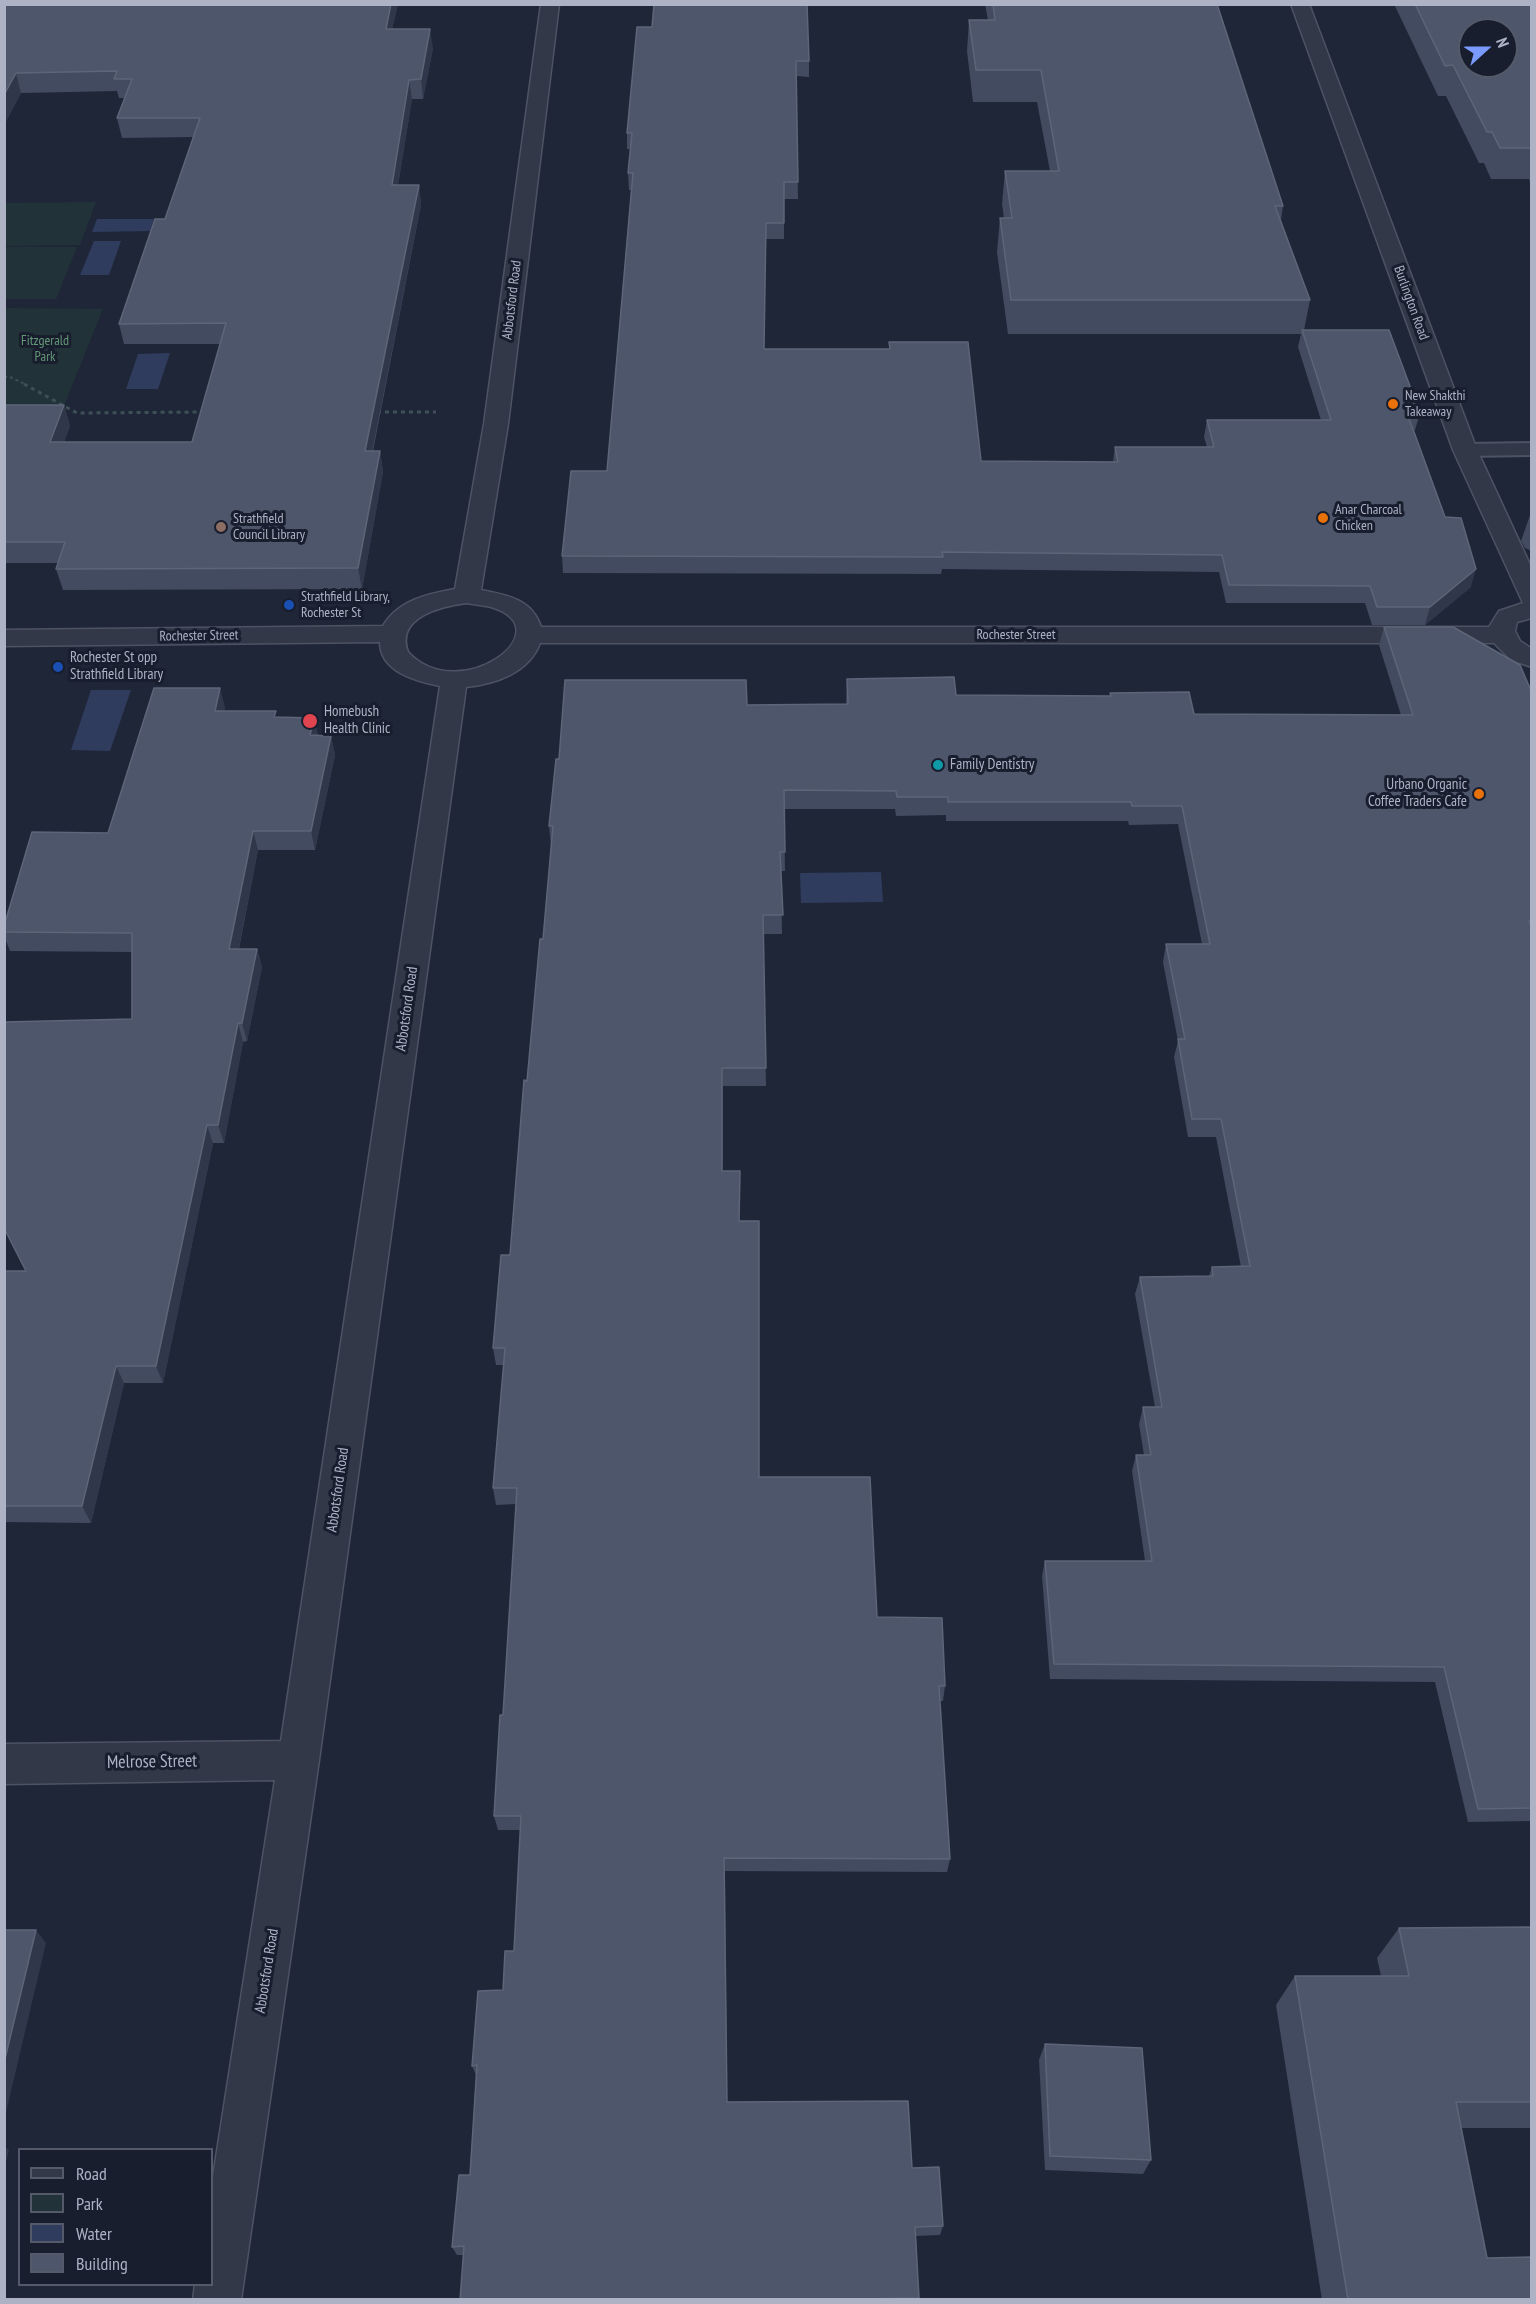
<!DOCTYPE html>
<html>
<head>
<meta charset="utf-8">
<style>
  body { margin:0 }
  #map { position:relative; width:1536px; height:2304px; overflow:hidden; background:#1f2638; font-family:"PT Sans Narrow",sans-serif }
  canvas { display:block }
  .frame { position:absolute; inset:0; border:6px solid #adb3c5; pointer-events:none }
  .legend { position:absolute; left:18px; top:2148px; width:195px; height:138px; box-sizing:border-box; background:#181e2d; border:2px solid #545a6a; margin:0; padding:8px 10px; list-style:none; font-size:18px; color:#adb3c5 }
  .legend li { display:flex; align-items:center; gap:12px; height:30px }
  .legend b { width:30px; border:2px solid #545a6a }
  .north { position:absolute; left:1458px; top:18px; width:60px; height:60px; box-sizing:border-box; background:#181e2d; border:2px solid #545a6a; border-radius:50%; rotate:69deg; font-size:16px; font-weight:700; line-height:24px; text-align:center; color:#adb3c5 }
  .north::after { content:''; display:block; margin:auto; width:21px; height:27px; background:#7a9afd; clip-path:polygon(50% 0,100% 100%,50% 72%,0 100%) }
</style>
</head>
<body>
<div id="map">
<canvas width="1536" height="2304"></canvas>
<div class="frame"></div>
<ul class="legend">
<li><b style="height:8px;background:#323848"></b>Road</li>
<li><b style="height:16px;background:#213339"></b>Park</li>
<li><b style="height:16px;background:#303c5e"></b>Water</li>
<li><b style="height:16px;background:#4e566b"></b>Building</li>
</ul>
<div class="north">N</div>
</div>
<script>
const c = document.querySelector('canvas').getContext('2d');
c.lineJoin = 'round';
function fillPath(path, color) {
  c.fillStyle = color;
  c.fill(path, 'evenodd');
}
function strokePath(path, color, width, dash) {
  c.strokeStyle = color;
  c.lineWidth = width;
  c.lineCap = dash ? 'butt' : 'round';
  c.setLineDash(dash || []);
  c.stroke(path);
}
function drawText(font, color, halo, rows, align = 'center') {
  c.font = font + ' "PT Sans Narrow",sans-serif';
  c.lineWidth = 6;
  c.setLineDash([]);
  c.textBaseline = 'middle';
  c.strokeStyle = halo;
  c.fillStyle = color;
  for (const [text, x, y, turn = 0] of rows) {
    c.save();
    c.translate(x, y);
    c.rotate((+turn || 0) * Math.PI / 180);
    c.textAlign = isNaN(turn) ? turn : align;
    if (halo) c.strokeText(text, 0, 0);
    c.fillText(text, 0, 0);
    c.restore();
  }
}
const green = new Path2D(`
  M96,202L80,245L5,246V203Z
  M5,247H77L56,299H5Z
  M5,308L103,309L63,408H5Z`);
const water = new Path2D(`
  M97,219H154L150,231L92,232Z
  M94,241H121L109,275H80Z
  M170,353L158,389H126L138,354Z
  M91,690H131L110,751L71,750Z
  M881,872L883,902L801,903L800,873Z`);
const pathFar1 = new Path2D(`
  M4,377H10L27,385`);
const path = new Path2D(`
  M24,384L77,413L205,412
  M377,412H436`);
const lane = new Path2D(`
  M1532,443V455L1465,456L1458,454L1455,450L1458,446L1465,444Z`);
const street = new Path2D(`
  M541,4H559L508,424L481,590C507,595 532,599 541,627H1489L1499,611L1523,603L1453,450L1291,4H1309L1477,450L1532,569V618L1517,622L1515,631L1520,641L1532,649V667L1511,660L1494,643H540C529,673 495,684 466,687L319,1760L241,2300H193L195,2284H212V2183L275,1780L4,1784V1744L281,1741L440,686C416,681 380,672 380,642L4,646V630L383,626C398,600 428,594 455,589L484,424ZM467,603C476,605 486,605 494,608C562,631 459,707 408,652C395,617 442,606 467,603Z`);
const wall = new Path2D(`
  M4,4H398L392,29L433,48L423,99H412L398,185H419L421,205L373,451H380L383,472L362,589L63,590L56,569L58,563H4V405H64L70,426L64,442H192L220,344H124L119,324L165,219L193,137L122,138L117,118L125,98H119L117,91L21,93L4,125Z
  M985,4H1217L1283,206L1281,220L1310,300L1304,330L1420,413L1415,430H1414L1471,587L1425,625H1372L1365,603H1226L1219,572L942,569L941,574L563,573L562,556L607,471L631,190H629L628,173L631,149H627V133L637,27L809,61V77L796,76L798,199H784V239H766L764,349H889V342L981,461L1113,462L1115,447H1207L1204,437L1207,420H1321L1298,347L1301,334H1008L997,252L1000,218H1004L1002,204L1005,171H1050L1037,102H973L967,51L969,20H988Z
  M1394,4H1532V182H1530L1529,179H1491L1484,163H1479L1446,96H1438Z
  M1530,515H1532V551L1525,548L1521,541Z
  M1384,627L1532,693V1821L1468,1822L1435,1682L1050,1679L1042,1576L1045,1561H1145L1132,1471L1136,1455H1144L1139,1424L1143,1407H1155L1135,1294L1140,1277L1209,1276L1212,1267H1241L1216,1137H1188L1174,1057L1178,1041L1163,962L1166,944H1202L1178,824L1129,825L1128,821H946V815L896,816L895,809H784L785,871H781L782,934H763L766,1086H723L722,1171L740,1221L759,1477L877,1617L945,1686L943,1701H940L950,1859L947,1872L725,1871L727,2102L912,2168L943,2226L940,2235L916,2236L919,2300H460L463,2255H457L452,2247L470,2175L476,2075L472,2066L503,1990L514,1951L520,1830H498L494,1816L503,1715L516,1504L496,1505L493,1488L504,1365H496L493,1348L510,1255L527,1081L543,939L551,845L549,826L559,759L747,705L846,704L847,679L956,695L1110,696V693L1194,714L1401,715L1379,645Z
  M225,707L224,711L277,717L314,718L318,736H331L335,755L315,850H258L239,949H257L262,967L247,1041L243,1042L224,1143H213L163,1383H124L91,1523L4,1522V1271H25L132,1019V952L10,951L4,936V926L108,833Z
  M1532,1927V2128H1461L1487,2258L1532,2300H1322L1276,2005L1295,1976H1381L1377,1958L1399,1928Z
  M1045,2044L1151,2160L1143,2174L1045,2170L1039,2060Z`);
const shadedWall = new Path2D(`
  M391,4H398L388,49L386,29Z
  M430,29L433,48L423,99L421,79Z
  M16,73L21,93L4,125V95Z
  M409,80L412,99L395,205L392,185Z
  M419,185L421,205L368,472L365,451Z
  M64,405L70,426L57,463L50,442Z
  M380,451L383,472L362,589L358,568Z
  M1476,569L1471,587L1425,625L1430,607Z
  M220,688L225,707L220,730L215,711Z
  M314,718L318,737L310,735Z
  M331,736L335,755L315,850L311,831Z
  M253,831L258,850L235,968L229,949Z
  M257,949L262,967L247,1041L242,1023Z
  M238,1023L243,1042L224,1143L218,1125Z
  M722,1068L723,1086L722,1189Z
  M207,1125L213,1143L163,1383L156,1366Z
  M116,1366L124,1383L91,1523L82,1506Z
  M36,1930L46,1943L4,2121V2063Z
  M4,2146L9,2150L4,2171Z`);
const building = new Path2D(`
  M4,4H391L386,29H430L421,79L409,80L392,185H419L365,451H380L358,568L56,569L65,542H4V405H64L50,442H192L226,323L119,324L155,219H165L200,118H117L132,79H114L117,71L16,73L4,95Z
  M654,4H807L809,61H796L798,182H784V223H766L764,349H890L889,342H968L981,461L1118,462L1115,447H1214L1207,420H1331L1302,330H1389L1420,413H1407L1445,517L1461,518L1476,569L1430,607H1377L1370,586L1229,585L1222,555L942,552L943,557L562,556L571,471H607L633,173H628L632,133H627L637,27H652Z
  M993,4H1217L1283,206H1275L1310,300H1011L1000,218H1012L1005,171H1059L1041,70H976L969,20H995Z
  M1415,4H1532V148H1500L1492,132H1487L1453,65L1445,66ZM1470,30H1506V66H1470Z
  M1384,627H1453L1520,665L1532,693V921H1529L1532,927V1808L1478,1809L1444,1667L1054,1664L1045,1561H1152L1136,1455H1151L1143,1407H1162L1140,1277L1213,1276L1212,1267L1250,1266L1221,1119H1192L1178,1039H1185L1166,944H1210L1182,806H1132L1131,802H948V797H897L896,791L784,790L785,852H780L783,915H763L766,1068H722V1171H740L739,1221H759V1477H870L877,1617L942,1618L945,1686H939L950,1859L724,1858L727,2102L908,2101L912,2168L939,2167L943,2226L915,2227L919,2298L810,2300H460L464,2246L452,2247L459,2175H470L477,2065L472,2066L478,1991L503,1990L505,1951H514L521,1816H494L500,1715H503L517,1488H493L505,1348H493L501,1255H510L524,1080L527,1081L540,939H543L553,826H549L556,759H559L565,680H746L747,705L848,704L847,679L954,677L956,695L1111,696L1110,693L1189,692L1194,714L1413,715Z
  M154,688H220L215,711H276L274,717L314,718L310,735L331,736L311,831H253L229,949H257L242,1023H238L218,1125H207L156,1366H116L82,1506H4V1271H26L4,1228V1022L132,1019V933L4,932V926L32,832L108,833Z
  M1532,1927V2102H1456L1487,2258L1532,2257V2300H1348L1295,1976H1409L1399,1928Z
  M4,1930H36L4,2063Z
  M1045,2044L1142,2048L1151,2160L1050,2156Z`);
const markers = [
  [1393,404,6,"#e8710a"],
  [1323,518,6,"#e8710a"],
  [221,527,6,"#8d6e63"],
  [289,605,6,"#1a4fb4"],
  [58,667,6,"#1a4fb4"],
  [310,721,8,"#e0444e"],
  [938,765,6,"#0f9aa8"],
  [1479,794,6,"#e8710a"]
];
const farStreetnames = [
  ["Abbotsford Road",512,300,-83],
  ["Burlington Road",1411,303,70],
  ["Rochester Street",1016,635],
  ["Rochester Street",199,636,-1]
];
const farParknames = [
  ["Fitzgerald",45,341],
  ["Park",45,357]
];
const farPoinames = [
  ["New Shakthi",1405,396],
  ["Takeaway",1405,412],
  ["Anar Charcoal",1335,510],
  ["Chicken",1335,526],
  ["Strathfield",233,519],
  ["Council Library",233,535],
  ["Strathfield Library,",301,597],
  ["Rochester St",301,613]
];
const poiNames = [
  ["Rochester St opp",70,658],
  ["Strathfield Library",70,675],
  ["Homebush",324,712],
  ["Health Clinic",324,729],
  ["Family Dentistry",950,765],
  ["Urbano Organic",1467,785,"right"],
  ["Coffee Traders Cafe",1467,802,"right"]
];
const streetNames = [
  ["Abbotsford Road",407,1009,-82],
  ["Abbotsford Road",338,1490,-82],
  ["Abbotsford Road",267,1971,-81]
];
const nearStreetnames = [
  ["Melrose Street",152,1762,-1]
];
fillPath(green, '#213339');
fillPath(water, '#303c5e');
strokePath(lane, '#4d5363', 4);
strokePath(street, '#4d5363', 3);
strokePath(pathFar1, '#3e5056', 2, [3, 3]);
strokePath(path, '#3e5056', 3, [4, 4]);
fillPath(lane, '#323848');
fillPath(street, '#323848');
fillPath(wall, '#434b60');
fillPath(shadedWall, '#30374b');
fillPath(building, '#4e566b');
strokePath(building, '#5d6579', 1.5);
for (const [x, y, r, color] of markers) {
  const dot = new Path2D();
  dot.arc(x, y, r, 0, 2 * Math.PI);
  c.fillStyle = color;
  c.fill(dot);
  strokePath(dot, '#181e2d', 2);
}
drawText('14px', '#adb3c5', '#181e2d', farStreetnames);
drawText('14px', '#639776', '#181e2d', farParknames);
drawText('14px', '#adb3c5', '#181e2d', farPoinames, 'left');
drawText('15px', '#adb3c5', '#181e2d', poiNames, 'left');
drawText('15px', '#adb3c5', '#181e2d', streetNames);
drawText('18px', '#adb3c5', '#181e2d', nearStreetnames);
</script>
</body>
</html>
